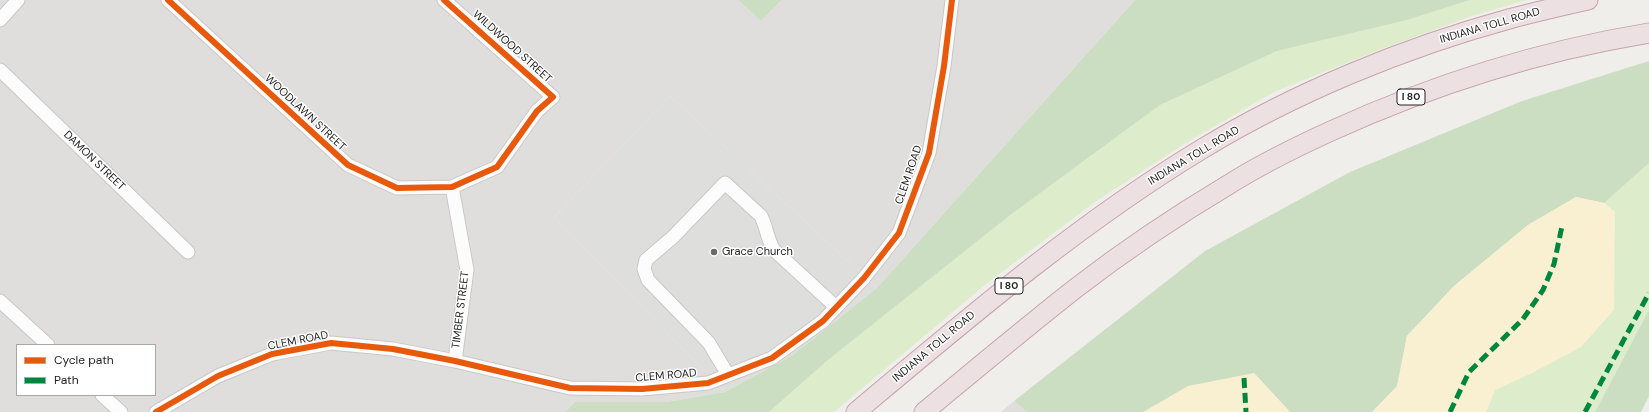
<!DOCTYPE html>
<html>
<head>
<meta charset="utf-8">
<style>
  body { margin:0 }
  #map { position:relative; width:1649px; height:412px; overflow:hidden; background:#f0eeeb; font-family:"DM Sans",sans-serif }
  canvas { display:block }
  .legend { position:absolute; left:16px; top:344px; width:140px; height:52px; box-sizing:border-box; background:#fff; border:1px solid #a7a7a7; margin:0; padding:5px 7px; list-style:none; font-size:12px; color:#222 }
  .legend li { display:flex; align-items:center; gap:8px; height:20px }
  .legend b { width:20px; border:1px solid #a7a7a7 }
</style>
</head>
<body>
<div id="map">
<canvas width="1649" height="412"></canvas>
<ul class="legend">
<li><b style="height:5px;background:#e8590c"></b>Cycle path</li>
<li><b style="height:5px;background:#00873e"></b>Path</li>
</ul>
</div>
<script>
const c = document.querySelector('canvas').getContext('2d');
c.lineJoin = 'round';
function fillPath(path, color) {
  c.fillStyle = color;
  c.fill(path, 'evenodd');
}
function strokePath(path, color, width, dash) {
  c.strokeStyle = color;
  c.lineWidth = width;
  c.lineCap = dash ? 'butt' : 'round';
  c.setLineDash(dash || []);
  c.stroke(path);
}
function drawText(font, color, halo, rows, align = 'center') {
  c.font = font + ' "DM Sans",sans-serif';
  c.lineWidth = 3;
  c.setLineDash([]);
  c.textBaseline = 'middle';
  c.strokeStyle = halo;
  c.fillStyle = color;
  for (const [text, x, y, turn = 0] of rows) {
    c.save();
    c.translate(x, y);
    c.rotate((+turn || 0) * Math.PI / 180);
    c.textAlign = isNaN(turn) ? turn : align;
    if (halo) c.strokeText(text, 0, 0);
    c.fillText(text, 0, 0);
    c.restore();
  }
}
const residential = new Path2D(`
  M0,0H738L761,21L782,0H1135L877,288L670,96L554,217L725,392L666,402H575L565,412H0ZM17,345H155V395H17Z
  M1014,401L1027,412H1001Z`);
const religious = new Path2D(`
  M670,96L877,288L793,355L725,392L554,217Z`);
const grass = new Path2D(`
  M1470,0H1527L1472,16L1376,51L1274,92L1184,144L1095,202L986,284L834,412H769L828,360L1009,216L1160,105L1277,51L1407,20Z
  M1649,163V310L1595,412H1486L1495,390L1534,372L1615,212L1604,203Z`);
const forest = new Path2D(`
  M738,0H782L761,21Z
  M1135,0H1470L1407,20L1277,51L1160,105L1009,216L828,360L769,412H565L575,402H666L725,392L793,355L877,288Z
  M1649,61V163L1604,203L1576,197L1528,225L1454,286L1407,336L1397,387L1372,412H1290L1254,373L1143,412H1027L1014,401L1205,251L1350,172L1522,101Z
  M1649,310V396L1641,412H1595Z`);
const sand = new Path2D(`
  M1576,197L1604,203L1615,212L1614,310L1581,347L1534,372L1495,390L1486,412H1372L1397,386L1407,336L1454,286L1528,225Z
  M1254,373L1290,412H1143L1188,386Z`);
const minor = new Path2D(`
  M168,0L348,165L397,188L452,187L497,167L537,111L553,97L444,0
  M0,20L18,0
  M0,70L188,252
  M452,187L467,270L455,361
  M0,301L48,345
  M728,375L709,343L648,280L644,269L646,260L673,237L725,183L761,216C767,228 767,239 774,250L836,307
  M102,395L121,412
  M156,412L218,376L272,354L331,343L393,349L455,361L570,388L642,389L708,383L772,358L823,321L864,278L899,233L929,153L944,66L952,0`);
const highway = new Path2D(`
  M856,412C967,319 1078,224 1202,149C1294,93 1406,47 1509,19C1535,12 1561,6 1588,0
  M924,412C975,370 1025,328 1076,288C1124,251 1176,216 1228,185C1261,164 1296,147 1331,131C1432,85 1539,51 1649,33`);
const quiet = new Path2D(`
  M1244,378L1246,412
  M1450,412L1469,372L1523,319L1543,290L1554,264L1562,226
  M1585,412L1649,293`);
const cycleway = new Path2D(`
  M168,0L348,165L397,188L452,187L497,167L537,111L553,97L444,0
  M156,412L218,376L272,354L331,343L393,349L455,361L570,388L642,389L708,383L772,358L823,321L864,278L899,233L929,153L944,66L952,0`);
const markers = [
  [714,252,4,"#6a6968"]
];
const shields = [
  [1411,97,28],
  [1009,286,28]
];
const shieldNames = [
  ["I 80",1411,97],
  ["I 80",1009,286]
];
const streetNames = [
  ["INDIANA TOLL ROAD",1490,26,-16],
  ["WILDWOOD STREET",512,47,42],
  ["WOODLAWN STREET",305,113,43],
  ["INDIANA TOLL ROAD",1194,156,-31],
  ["DAMON STREET",94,161,44],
  ["CLEM ROAD",909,175,-71],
  ["TIMBER STREET",461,310,-83],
  ["CLEM ROAD",298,341,-11],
  ["INDIANA TOLL ROAD",934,347,-40],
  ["CLEM ROAD",666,376,-5]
];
const poiNames = [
  ["Grace Church",722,252]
];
fillPath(residential, '#dfdedc');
fillPath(religious, '#dededc');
fillPath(grass, '#ddeccb');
fillPath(forest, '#cbdec1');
fillPath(sand, '#f8f0d0');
strokePath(minor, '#c9c8c7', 15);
strokePath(highway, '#c5a2ac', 21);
strokePath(minor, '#fdfcfc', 13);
strokePath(highway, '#ece0e2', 19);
strokePath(quiet, '#00873e', 5, [10, 5]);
strokePath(cycleway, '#e8590c', 6);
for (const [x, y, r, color] of markers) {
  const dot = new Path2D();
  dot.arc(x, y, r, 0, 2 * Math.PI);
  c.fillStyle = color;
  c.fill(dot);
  strokePath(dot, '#fff', 1.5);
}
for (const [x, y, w] of shields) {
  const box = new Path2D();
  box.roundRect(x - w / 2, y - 8, w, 16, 3);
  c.fillStyle = '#fff';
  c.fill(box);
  strokePath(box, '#222', 1);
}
drawText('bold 10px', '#222', null, shieldNames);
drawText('11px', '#222', '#fff', streetNames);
drawText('11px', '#222', '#fff', poiNames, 'left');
</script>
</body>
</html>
